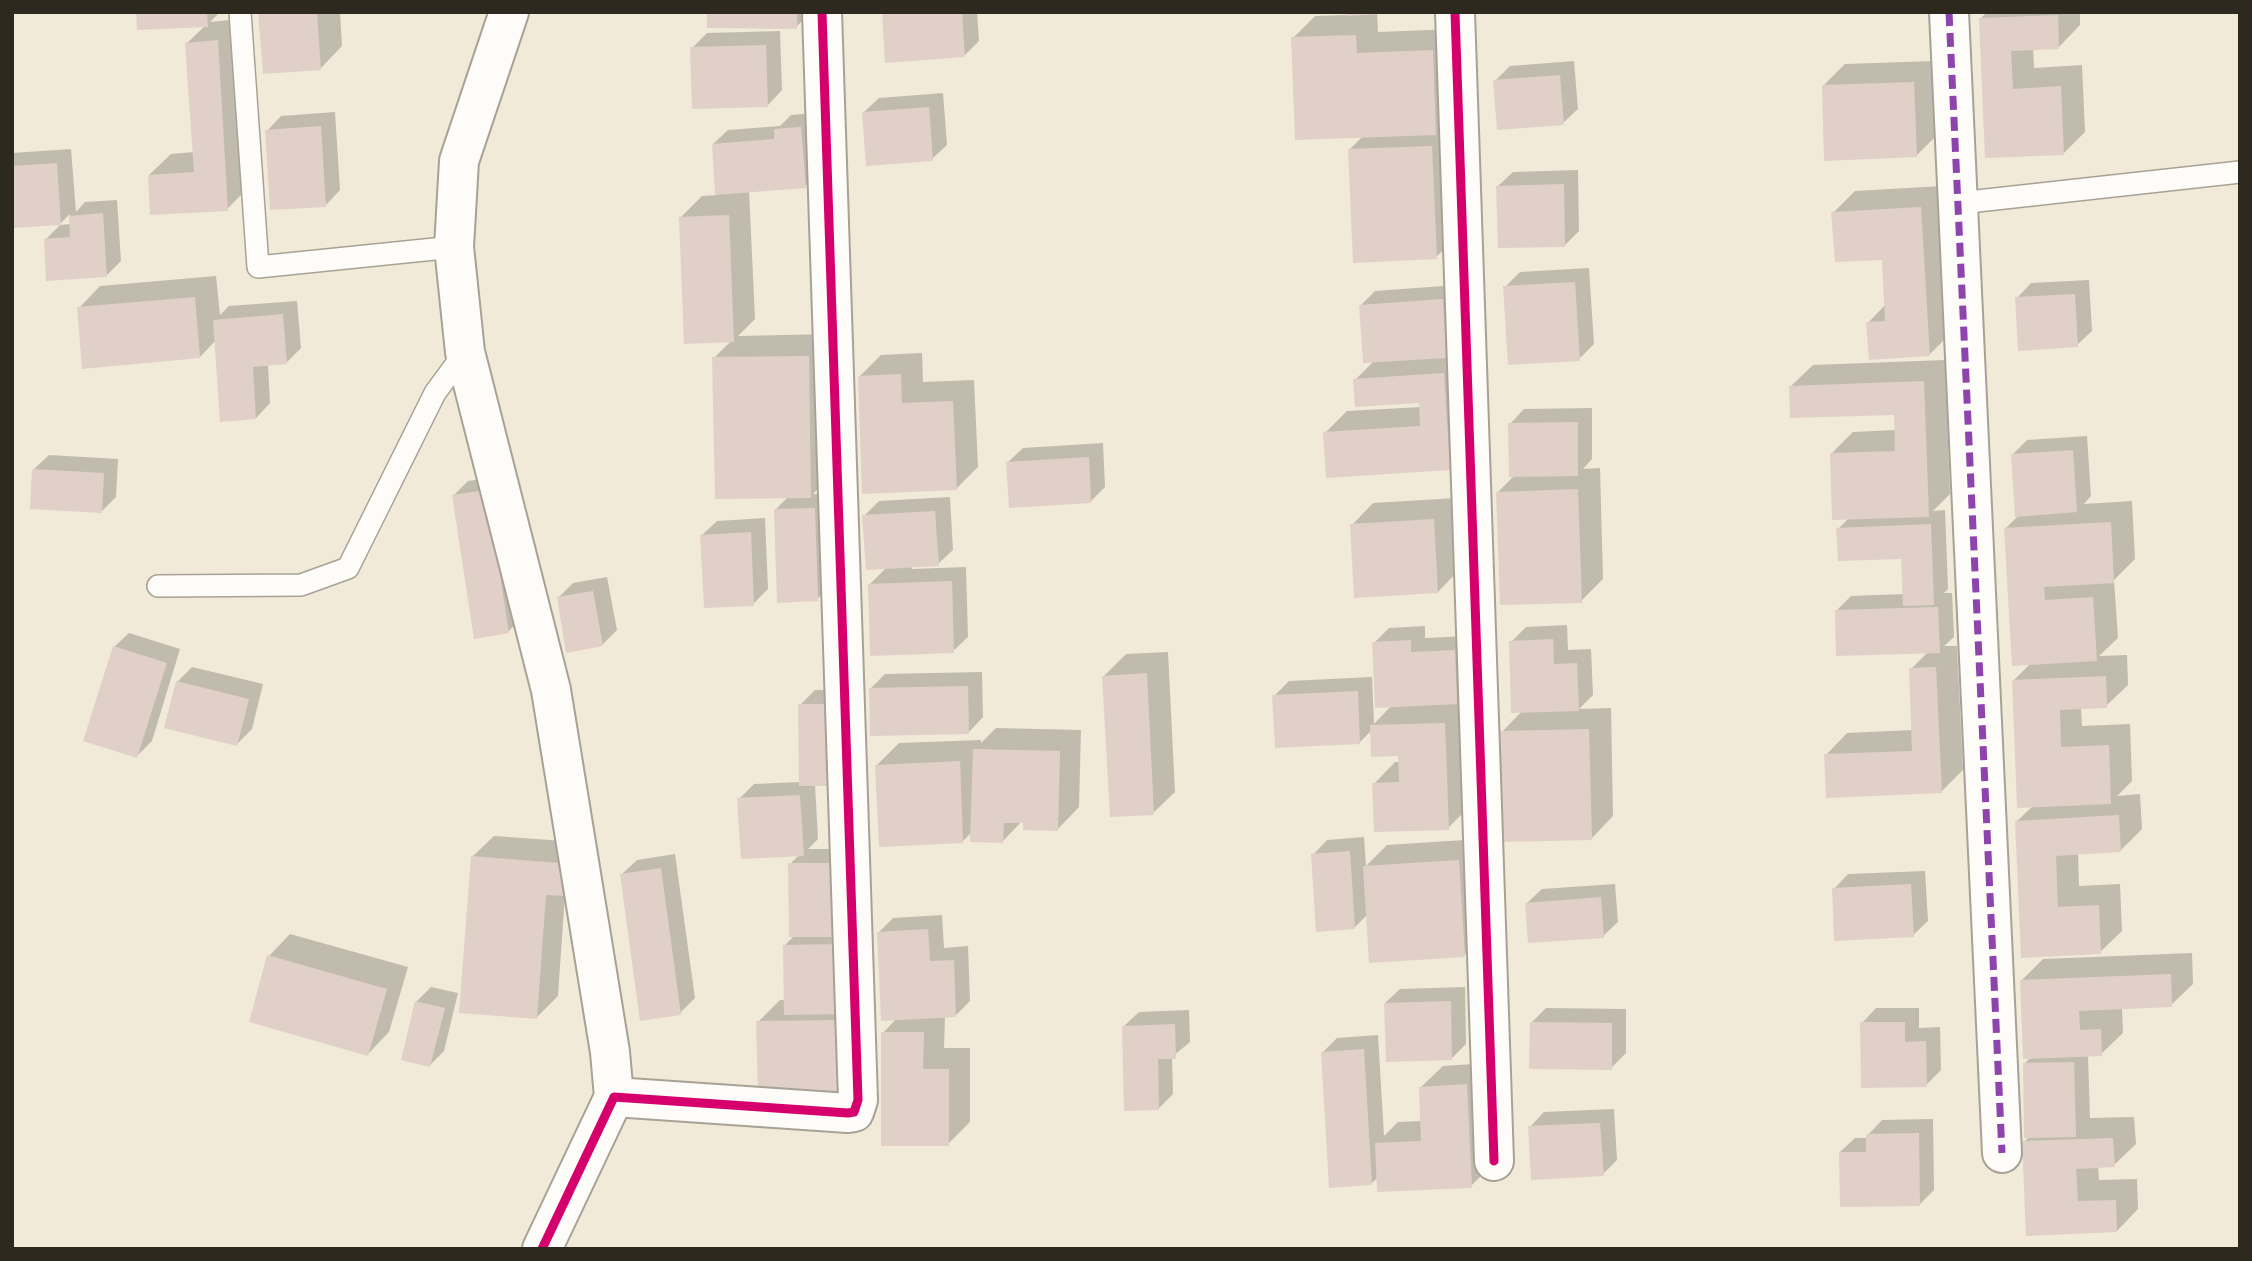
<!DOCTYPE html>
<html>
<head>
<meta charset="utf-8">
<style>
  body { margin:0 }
  #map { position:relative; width:2252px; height:1261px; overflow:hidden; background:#f1ead9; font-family:Figtree,sans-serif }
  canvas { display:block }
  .frame { position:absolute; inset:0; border:14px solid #2e291e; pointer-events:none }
</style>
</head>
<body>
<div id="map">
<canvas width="2252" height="1261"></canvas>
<div class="frame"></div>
</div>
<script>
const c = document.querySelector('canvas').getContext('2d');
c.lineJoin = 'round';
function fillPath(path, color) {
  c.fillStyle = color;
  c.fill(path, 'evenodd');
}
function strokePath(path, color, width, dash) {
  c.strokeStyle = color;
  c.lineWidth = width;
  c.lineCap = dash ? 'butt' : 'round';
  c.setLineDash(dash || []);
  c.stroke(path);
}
const shadow = new Path2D(`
  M138,12H220L210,22L239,19L249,187L227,209L149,175L171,154L194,152L187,43L206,25Z
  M260,12H340L342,46L321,68Z
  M709,12H811L796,27Z
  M883,12H977L979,41L964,56Z
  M1348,12H1393L1377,13L1378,32L1454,29L1458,236L1436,257L1349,150L1363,136L1293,38L1315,16L1348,15Z
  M1987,12H2080V25L2059,47L2033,48L2034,68L2082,65L2085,132L2063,154L1987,157L1981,18Z
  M780,31L782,90L768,105L692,48L707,33Z
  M1574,61L1578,109L1563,123L1495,81L1510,66Z
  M1935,61L1938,134L1916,156L1823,86L1845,64Z
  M943,93L947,145L932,159L864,112L879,98Z
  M335,112L340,190L326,205L267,131L281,116Z
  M815,113L820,172L805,186L749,190L755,319L738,336L830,334L832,474L813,494H829L832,585L817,599L775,510L788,497L714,358L731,341L681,217L702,196L717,195L713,144L728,130L780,126L791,115Z
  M71,149L76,212L85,202L117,200L121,261L106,276L46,239L60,225L71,224L70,214L61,223L12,227V153Z
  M1578,170L1579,231L1565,245L1498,186L1513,172Z
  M1942,186L1951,333L1929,355L1868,323L1886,304L1883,258L1833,213L1855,191Z
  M1589,268L1594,344L1579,359L1505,287L1520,272Z
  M216,276L220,315L229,306L297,301L301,348L286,363L268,364L270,403L256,418L216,340L200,357L79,308L100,286Z
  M2089,280L2092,331L2077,345L2017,298L2031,283Z
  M1457,285L1471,447L1449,469L1325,433L1347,411L1421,407L1420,401L1355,380L1374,361L1361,305L1375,291Z
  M922,353L923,382L974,380L978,467L956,489L859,377L881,355Z
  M1945,360L1950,494L1933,511L1945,510L1948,589L1944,593H1952L1954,637L1944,646H1957L1963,770L1941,792L1826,755L1847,733L1913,730L1911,669L1928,652L1837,610L1851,596L1904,594L1903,557L1838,529L1849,518L1832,453L1853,432L1896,430V414L1791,386L1813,365Z
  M1592,408V459L1583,469L1600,468L1603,579L1581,601L1498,492L1515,475L1510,424L1524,409Z
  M2087,436L2091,496L2084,504L2132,501L2135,559L2114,580L2118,638L2099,656L2127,655L2128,685L2106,706L2081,707L2082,726L2130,724L2132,781L2117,796L2140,794L2142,829L2120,851L2078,853L2079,886L2120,884L2122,931L2100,952L2023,956L2017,821L2033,806L2014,680L2031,663L2006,528L2020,514L2012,455L2027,440Z
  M1103,443L1105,487L1091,501L1008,462L1023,448Z
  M49,455L118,459L116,497L101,512L34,469Z
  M501,476L522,617L508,632L453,496L468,481Z
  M950,497L953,550L938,564L912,566V569L966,567L968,637L953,651L869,585L887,567L864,516L879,501Z
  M1456,498L1459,570L1438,592L1352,525L1373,503Z
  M765,518L768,589L753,604L702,535L717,521Z
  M607,577L617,630L602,645L558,598L573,583Z
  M1567,625L1568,650L1591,649L1593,695L1579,709L1611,708L1613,816L1592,838L1502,732L1522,711L1511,642L1526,627Z
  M1425,626V638L1469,636L1471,688L1457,702H1466L1470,806L1448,828L1374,784L1395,762H1400L1399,754L1372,730L1359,743L1274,696L1289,681L1372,677L1374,724L1392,705L1374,643L1389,628Z
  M129,633L180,649L152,741L137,756L114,647Z
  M1168,652L1175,792L1153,813L1104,676L1126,654Z
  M192,667L263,684L252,729L237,744L177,682Z
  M982,672L983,717L969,732L870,689L885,674Z
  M815,690H845L815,784L818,839L808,849H852L864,1073L758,1022L780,1000H786L785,945L795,935L790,864L800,854L739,799L754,784L800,782V705Z
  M996,728L1081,730L1079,807L1058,829L1022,821L1003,841L972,832L963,841L877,765L899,743L981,740V743Z
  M494,836L592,843L565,894L558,996L536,1018L472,857Z
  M1364,837L1366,866L1387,845L1480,839L1486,933L1464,955L1368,914L1355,927L1313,855L1327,840Z
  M675,854L695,998L680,1013L622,874L637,860Z
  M1925,871L1928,921L1913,935L1834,889L1848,874Z
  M1615,884L1618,922L1603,936L1527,903L1542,889Z
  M942,915L944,948L968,946L970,1001L955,1016H945L944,1048H970V1122L948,1144L883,1033L897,1018L879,932L893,918Z
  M290,934L408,967L389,1032L368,1054L269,956Z
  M2192,953L2193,984L2171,1005L2122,1007L2123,1033L2101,1054L2088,1055L2090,1118L2134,1117L2136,1144L2114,1165L2098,1166L2099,1180L2137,1179L2138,1209L2117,1231L2028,1234L2024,1142L2030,1136L2024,1064L2031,1057L2021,981L2043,959Z
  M431,987L458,993L444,1051L430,1065L416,1002Z
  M1465,987L1466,1044L1452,1058L1385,1003L1400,989Z
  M1546,1008L1626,1009V1053L1611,1068L1531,1023Z
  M1876,1008H1919V1028L1940,1027L1941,1070L1926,1085L1862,1023Z
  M1189,1010L1190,1042L1172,1057L1173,1094L1158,1109L1124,1026L1139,1012Z
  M1378,1035L1384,1136L1398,1122L1422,1121L1421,1087L1443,1066L1488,1063L1493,1164L1471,1186L1378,1177L1371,1184L1322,1053L1337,1038Z
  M1614,1109L1617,1160L1603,1174L1530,1127L1544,1112Z
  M1933,1119L1934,1190L1919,1205L1840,1152L1855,1138H1868V1135L1882,1120Z`);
const building = new Path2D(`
  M136,12H207L208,27L137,30Z
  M258,12H317L321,70L263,74Z
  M707,12H797V29L707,28Z
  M882,12H962L965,57L885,63Z
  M1346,12H1383V14L1346,16Z
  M2058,15L2059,49L2011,51L2013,89L2061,86L2064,155L1985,158L1979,18Z
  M1356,35L1357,53L1433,50L1436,135L1295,140L1291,37Z
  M218,40L228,211L150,215L148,175L194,172L185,43Z
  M766,45L768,107L692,109L690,47Z
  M1560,75L1564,125L1497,130L1493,80Z
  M1914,82L1917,157L1824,161L1822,85Z
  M929,107L933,161L866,166L862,112Z
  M321,126L326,207L270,210L265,130Z
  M801,127L806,188L715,195L712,144L774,139V129Z
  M1432,146L1437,259L1353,263L1348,149Z
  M57,163L61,225L12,228V166Z
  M1564,184L1565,247L1498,248L1496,186Z
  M1921,207L1930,356L1869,360L1866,322L1885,321L1882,260L1835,262L1831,212Z
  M103,213L107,277L46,281L44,239L70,237L69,216Z
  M729,215L734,342L684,344L679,217Z
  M1575,282L1580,361L1508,365L1503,286Z
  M2075,294L2078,347L2018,351L2015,297Z
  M195,297L200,358L82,369L77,307Z
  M1443,299L1446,358L1363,363L1359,305Z
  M283,314L287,364L253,367L256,419L220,422L213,320Z
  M809,356L811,498L715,499L712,357Z
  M1444,373L1450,470L1326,478L1323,432L1420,426L1419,403L1355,407L1353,379Z
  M901,374L902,403L953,401L957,490L862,494L858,376Z
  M1924,381L1929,517L1832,520L1830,453L1895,451L1894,415L1790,418L1789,386Z
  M1578,422V476L1509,477L1508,423Z
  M2073,450L2077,512L2015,517L2011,454Z
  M1089,457L1091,503L1009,508L1006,462Z
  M32,469L104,473L102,513L30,509Z
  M1578,489L1582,603L1500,605L1496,492Z
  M487,490L509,633L474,639L452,495Z
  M815,508L818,601L777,603L774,509Z
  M935,511L939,566L866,570L862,515Z
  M1434,519L1438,593L1354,598L1350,524Z
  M2111,522L2114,583L2044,587L2045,600L2093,597L2097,661L2012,666L2004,528Z
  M1931,524L1934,605L1903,606L1901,559L1838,561L1836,528Z
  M751,532L754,606L704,608L700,535Z
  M952,581L954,653L870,656L868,584Z
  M593,591L603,646L566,653L557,597Z
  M1938,607L1940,653L1836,656L1835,610Z
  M1553,639L1554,664L1577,663L1579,711L1511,713L1509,641Z
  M1411,640V652L1455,650L1457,704L1375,708L1372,642Z
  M113,646L167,663L137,758L83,741Z
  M1936,667L1942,793L1826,798L1824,754L1912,751L1909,668Z
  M1147,673L1154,815L1110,817L1102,676Z
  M2106,676L2107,708L2060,710L2061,747L2109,745L2111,804L2017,808L2012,680Z
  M176,681L249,699L237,746L164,728Z
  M968,686L969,734L870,736L869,688Z
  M1358,691L1360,744L1275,748L1272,695Z
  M798,704H831L832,786H799Z
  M1445,723L1449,830L1374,832L1372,783L1399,782L1398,756L1371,757L1370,725Z
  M1589,729L1592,840L1502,842L1500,731Z
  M973,749L1060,751L1058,831L1023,830V823H1004L1003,843L970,842Z
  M960,761L963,843L879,847L875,765Z
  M800,795L804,856L741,859L737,798Z
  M2119,815L2121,852L2056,856L2058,907L2099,905L2101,954L2021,958L2015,821Z
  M1350,851L1355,929L1316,932L1311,854Z
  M471,856L571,864L568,896L546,895L537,1019L459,1013Z
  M1459,860L1465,957L1369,963L1363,866Z
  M788,863H838V937H789Z
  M661,868L681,1015L640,1021L620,874Z
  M1911,884L1914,937L1834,941L1832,888Z
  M1601,897L1604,938L1528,943L1525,903Z
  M928,929L930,961L954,960L956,1017L881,1021L877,932Z
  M839,944L840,1014L784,1015L783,945Z
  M267,955L387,989L368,1056L249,1022Z
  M2171,974L2172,1007L2079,1011L2080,1030L2101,1029L2102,1056L2023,1059L2020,980Z
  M415,1001L445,1008L430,1067L401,1060Z
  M1451,1001L1452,1060L1386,1062L1384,1003Z
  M841,1020L843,1097L758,1098L756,1021Z
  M1530,1022L1612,1023V1070L1529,1069Z
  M1860,1022H1905V1042L1926,1041L1927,1087L1861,1088Z
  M1175,1024L1176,1059H1158L1159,1110L1124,1111L1122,1026Z
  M881,1032H924L923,1069H949V1146H881Z
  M1364,1049L1372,1185L1329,1188L1321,1052Z
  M2074,1062L2076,1137L2024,1138L2023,1063Z
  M1467,1084L1472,1188L1377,1192L1375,1143L1421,1141L1419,1087Z
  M1600,1123L1604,1176L1531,1180L1528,1126Z
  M1919,1133L1920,1206L1840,1207L1839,1152H1866V1134Z
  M2113,1138L2115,1167L2076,1169L2078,1201L2116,1200L2117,1232L2026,1236L2022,1141Z`);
const service = new Path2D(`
  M240,12L258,267L454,247
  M1959,203L2240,172
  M158,586L301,585L348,568L435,393L465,352`);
const minor = new Path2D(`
  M509,12L459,161L454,247L465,352L551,690L610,1052L614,1097
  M1455,12L1494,1161
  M1949,12L2002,1153
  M542,1249L614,1097L848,1113L854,1112L858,1100L822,12`);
const quiet = new Path2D(`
  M1949,12L2002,1153`);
const cycleway = new Path2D(`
  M1455,12L1494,1161
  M542,1249L614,1097L848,1113L854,1112L858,1100L822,12`);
fillPath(shadow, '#0003');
fillPath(building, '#e1d0c7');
strokePath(service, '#a7a295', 24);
strokePath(minor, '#a7a295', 42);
strokePath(service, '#fdfcf9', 21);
strokePath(minor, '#fdfcf9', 38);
strokePath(quiet, '#8e44ad', 7, [14, 7]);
strokePath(cycleway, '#d6006c', 9);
</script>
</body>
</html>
